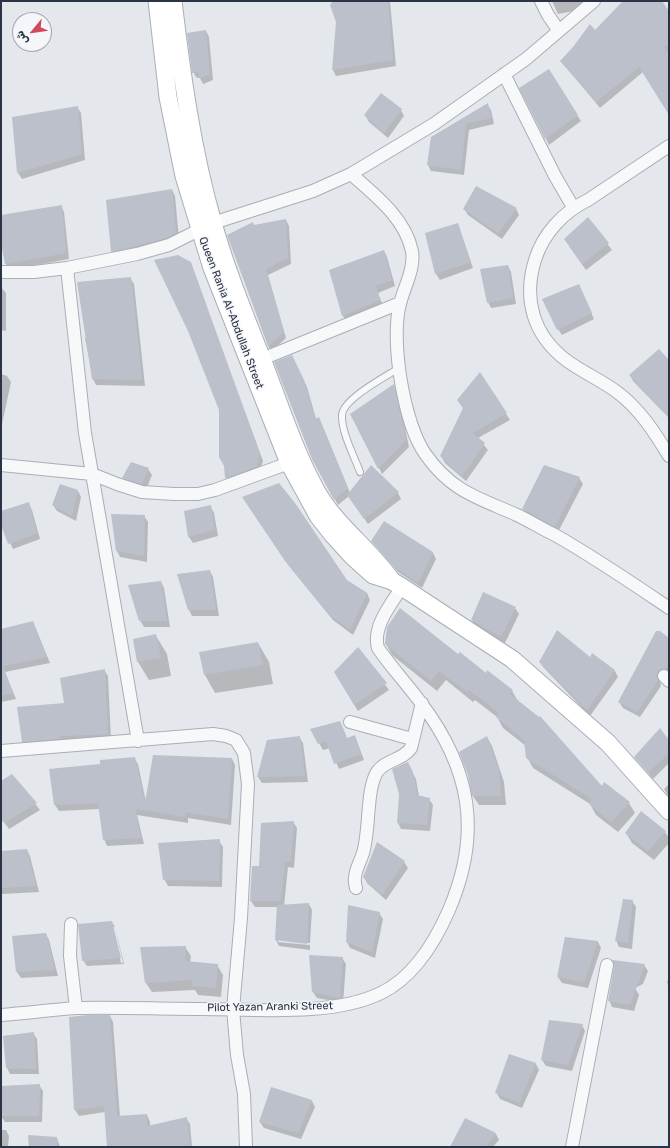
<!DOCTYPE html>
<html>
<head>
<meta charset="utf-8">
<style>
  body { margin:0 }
  #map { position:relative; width:670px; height:1148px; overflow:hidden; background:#e4e7ec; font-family:Rubik,"Noto Naskh Arabic",sans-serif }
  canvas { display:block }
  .frame { position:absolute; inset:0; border:2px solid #2b3445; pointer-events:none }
  .north { position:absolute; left:12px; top:12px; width:40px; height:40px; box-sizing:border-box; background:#f4f6f9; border:1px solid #a4a8b1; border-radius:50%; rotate:241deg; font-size:11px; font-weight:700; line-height:16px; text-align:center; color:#2b3445 }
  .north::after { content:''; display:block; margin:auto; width:14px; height:18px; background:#d1495b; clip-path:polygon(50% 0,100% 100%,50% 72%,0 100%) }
</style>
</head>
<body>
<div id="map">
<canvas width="670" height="1148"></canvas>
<div class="frame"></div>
<div class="north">ش</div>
</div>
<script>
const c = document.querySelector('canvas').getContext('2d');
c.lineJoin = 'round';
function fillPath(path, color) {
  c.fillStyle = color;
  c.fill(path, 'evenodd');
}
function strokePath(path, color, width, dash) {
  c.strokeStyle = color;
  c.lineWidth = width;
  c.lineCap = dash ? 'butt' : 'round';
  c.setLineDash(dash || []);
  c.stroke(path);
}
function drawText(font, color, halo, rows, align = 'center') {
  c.font = font + ' Rubik,sans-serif';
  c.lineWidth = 3;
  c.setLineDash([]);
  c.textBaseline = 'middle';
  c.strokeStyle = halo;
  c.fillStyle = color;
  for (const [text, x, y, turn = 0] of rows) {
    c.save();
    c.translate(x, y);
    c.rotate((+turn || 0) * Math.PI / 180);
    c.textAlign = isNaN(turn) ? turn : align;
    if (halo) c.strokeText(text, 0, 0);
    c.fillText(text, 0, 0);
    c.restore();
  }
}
const shadow = new Path2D(`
  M335,1H390L396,66L336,76L333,70L337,22Z
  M552,1H593L584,9L558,14Z
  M624,1H661L669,12V52L667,53L669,56V114L643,72L600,108L561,61L595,31Z
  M206,31L209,37L213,80L203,84L200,78H197L193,72Z
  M521,88L577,115L581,121L549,145Z
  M487,104L491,110L494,124L469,130L464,175L431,171L428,165L432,138Z
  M77,107L81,113L85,160L22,179L18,173Z
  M401,110L404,116L388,138L369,122L365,115Z
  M172,190L175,196L179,239L115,257L112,251Z
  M61,206L64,212L69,259L10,270L6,264L1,238V216Z
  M464,209H516L519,215L502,239L468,215Z
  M588,219L612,250L586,270L569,246Z
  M286,220L289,226L291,264L268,275L286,338L272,351L268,346L254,226Z
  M457,225L473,268L440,280L436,274L427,234Z
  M384,251L387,257L395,286L378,293L383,306L347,322L343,316L331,271Z
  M190,262L263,461L259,473L230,484L226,478L220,409Z
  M508,266L511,272L516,304L491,308L488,302Z
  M130,278L134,284L145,386L96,385L93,379L85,338L88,337Z
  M1,287L6,293V331L1,330Z
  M582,292L594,319L562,335L558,329Z
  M669,361V418L633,381L630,375Z
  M295,362L307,387L316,419L322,425L350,493H398L401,499L368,524L349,496L338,505L312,458Z
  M1,374L7,376L11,382L1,429Z
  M480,374L510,420L478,438L488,450L466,481L445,463L441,456L464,409L458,401Z
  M393,385L397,391L409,447L382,474L352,414Z
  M148,469L152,475L146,490L127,484L124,478Z
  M579,478L583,484L558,532L527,515L524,509Z
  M78,491L81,497L76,521L57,511L53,505Z
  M247,503L346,580L367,593L370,600L353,635L333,620L290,567Z
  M29,504L32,510L40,539L13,549L1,523V512Z
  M210,506L214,513L218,536L193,543L189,537L185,512Z
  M144,516L148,522L147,562L120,557L117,551Z
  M384,522L433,553L436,559L422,588L398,572L372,541Z
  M210,571L213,577L219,616H192L189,610Z
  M161,582L164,588L170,627H144L140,620Z
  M515,608L519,614L505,643L475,626L472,620Z
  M33,622L50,663L5,672L16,699L1,702V630Z
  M156,636L167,654L171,676L149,680L138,662L134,640Z
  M669,639V673L662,677L660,681L661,686L640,717L623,708L619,702Z
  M258,643L269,662L273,684L215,693L205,675L200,653Z
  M386,644L458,656L512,691L518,701L602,788L629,803L635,813L618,832L596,815L590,804L533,768L527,757L526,746L503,728L497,717L475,700L473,702L446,680L437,691L392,655Z
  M358,649L389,690L358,711L335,672Z
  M590,658L615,671L618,677L590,716L544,668L540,662Z
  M104,670L108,676L111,739L26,748L23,741Z
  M343,728L347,739L355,736L364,760L339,769L330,748L323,750L312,730Z
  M299,737L303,743L308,782L262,783L258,777Z
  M487,737L492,746L504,782L506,805H479L473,796Z
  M669,741V763L653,779L635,757Z
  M134,758L138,764L146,802L232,759L235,765L231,825L188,818V823L137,815L144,844L107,846L104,839L100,809L59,811L55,805L51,770L102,765Z
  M407,764L416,779L419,797L429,799L433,805L430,831L401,829L398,823Z
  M12,775L40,810L9,829L1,818V783Z
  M669,784V797L664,789Z
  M293,822L297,828L294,868L288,867L284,906L309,904L312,910L310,943L278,940V942L310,945V950L279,946L276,940L278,907H255L251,901L259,867Z
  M665,832L669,838V843L654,860L632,843L626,833Z
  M219,841L223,847L222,887L168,886L164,879Z
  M27,850L30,856L39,892L2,894L1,852Z
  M404,862L408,868L386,900L367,883L364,877Z
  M632,901L636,907L632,949L619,947L616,940Z
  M379,913L383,919L375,958L350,948L347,942Z
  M112,922L115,927H113L121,963H123L115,927L124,964L87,966L83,960Z
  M46,934L49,940L58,976L21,978L17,972L13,937Z
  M565,938L598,942L601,948L588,988L562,983L558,977Z
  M185,947L191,956L190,963L217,965L223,975L221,997L198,995L195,990L152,992L146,983Z
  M342,958L346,964L343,1003L317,998L313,992Z
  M644,965L648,971L643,984L635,988L639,995L634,1011L612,1007L609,1000Z
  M667,981H669V991Z
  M110,1016L113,1022L120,1117L147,1115L150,1122V1126L186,1118L190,1124L192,1147H108L105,1112L79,1116L75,1110Z
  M582,1025L585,1031L572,1071L546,1066L542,1060Z
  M33,1033L37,1039L39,1074H10L7,1068L4,1036Z
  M510,1056L536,1064L539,1070L522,1108L500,1099L497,1093Z
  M39,1085L43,1091L42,1122H5L1,1116V1087Z
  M272,1088L312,1101L315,1107L301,1139L264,1128L260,1122Z
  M1,1130H6L9,1136L8,1147H1Z
  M496,1134L499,1140L493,1147H451Z
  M57,1138L60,1147H30Z`);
const building = new Path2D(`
  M333,1H388L393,60L332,70L336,22L330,5Z
  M623,1H662L669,11V44L664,47L669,54V115L639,67L596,102L560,61L573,47L590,24L595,30Z
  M206,30L210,74L199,78L198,72L192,73L187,33Z
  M549,69L578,115L545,139L519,88Z
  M381,93L402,109L384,133L364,115Z
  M488,103L491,118L466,124L461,170L427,165L431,137Z
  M78,106L82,154L17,173L12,117Z
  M476,186L517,208L498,233L463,209Z
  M172,189L176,233L166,238L111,252L106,200Z
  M62,205L66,253L5,264L1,243V215Z
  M588,217L609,243L582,264L564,239Z
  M286,219L288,258L266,269L284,332L268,346L227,235L253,222L254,225Z
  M458,223L471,262L435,274L425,233Z
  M384,250L392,280L376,286L380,300L342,316L329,270Z
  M178,255L191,262L260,454L256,467L225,478L224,466L219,457V410L188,331L154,260Z
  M508,265L513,298L487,303L480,269Z
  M131,277L142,380L92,379L77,282Z
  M579,284L592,313L557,330L542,299Z
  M659,349L669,360V417L629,375Z
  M292,355L304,380L315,419L319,417L348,488L334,500L312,459L274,362Z
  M480,372L507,413L473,433L485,443L462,476L440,456L463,408L457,400Z
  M394,384L406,440L378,469L350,414Z
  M131,462L149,468L142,484L122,478Z
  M371,465L399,492L364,519L347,495Z
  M544,465L580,477L555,527L522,509Z
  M279,483L295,503L347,580L367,593L350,630L328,614L285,561L242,497Z
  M60,484L78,490L72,516L52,505Z
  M29,502L37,533L8,544L1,525V511Z
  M211,505L215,530L188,537L184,511Z
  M111,514L145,515L144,556L116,551Z
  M384,521L433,552L418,583L393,566L371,541Z
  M210,570L216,610H188L177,574Z
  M161,581L167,621H139L128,585Z
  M483,592L516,607L501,637L471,620Z
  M400,608L458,654L460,652L486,673L487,670L513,690L510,694L539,717L540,716L602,786L604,782L630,802L611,822L589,804L592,799L526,758L524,740L496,717L499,713L469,690L467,692L439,671L431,681L385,644L387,627Z
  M33,621L47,657L3,666L13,693L1,696V629Z
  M557,630L590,657L592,653L615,670L587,710L539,662Z
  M656,631H660L669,638V662L665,669L658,671L657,674L658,680L637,712L618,702Z
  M156,634L161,658L137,662L133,639Z
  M258,642L263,665L204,675L199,652Z
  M358,647L387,683L354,705L334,672Z
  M105,669L108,734L60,736V739L22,742L17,707L64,703L60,678Z
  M340,721L347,738L355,735L361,754L334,764L326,741L318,744L310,729Z
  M660,728L669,740V753L648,773L634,757Z
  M300,736L305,776L257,777L267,740Z
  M487,736L499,771L501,796H472L468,775L459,752Z
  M153,755L232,758L228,819L185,812V817L135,809L141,838L103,840L98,803L54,805L49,769L100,764V760L135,757L145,803Z
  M408,762L413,772L417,795L430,798L427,825L397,823L399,794L392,769Z
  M12,774L37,803L4,823L1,819V781Z
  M641,811L666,831L648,851L625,833Z
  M294,821L291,862L285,861L281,901H250L252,866H259L261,823Z
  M220,839L219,881L163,880L158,843Z
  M377,842L405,861L382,895L363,877Z
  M27,849L36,886L1,888V851Z
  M623,899L633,900L628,943L615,941Z
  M309,903L307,944L275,940L277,905Z
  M348,905L380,912L372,952L346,942Z
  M112,921L121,958L82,961L78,924Z
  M46,933L55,970L16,972L12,936Z
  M565,937L598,941L584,982L557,977Z
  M186,946L185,961L218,964L216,988L192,986V980L145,983L140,947Z
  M309,955L343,957L340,998L312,992Z
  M612,960L645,964L630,1005L608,1001L614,966Z
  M88,1015H110L117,1116L147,1114V1126L187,1117L190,1147H107L104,1106L74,1110L69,1017Z
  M549,1020L583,1024L568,1065L541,1060Z
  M34,1032L36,1069L6,1068L3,1036Z
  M509,1054L536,1063L519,1103L495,1093Z
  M40,1084L39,1116H1V1086Z
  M271,1087L312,1100L298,1133L259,1122Z
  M465,1118L496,1133L486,1147H450Z
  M28,1135L57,1137V1147H29Z`);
const service = new Path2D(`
  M360,472C354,456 341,431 342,415C343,399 385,377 399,368`);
const minor = new Path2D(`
  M541,1L548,15L559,31
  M504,74L555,176L573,207
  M669,146L588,200C563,212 543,234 535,260C523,299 533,335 566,360C582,372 601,380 617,392C640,409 655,433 669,456
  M351,174C375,195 405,218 412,251C415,269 404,287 400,304C390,340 404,425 426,455C452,492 479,498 517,515C530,521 542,529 555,535C594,557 632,583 669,608
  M67,268L85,433L138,741
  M1,272H34L67,268L137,254L169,245L213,223L313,191L351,174L434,124L526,59L594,1
  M262,359L400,303
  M1,465L92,474L117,484L142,492L174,494H198L215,490L289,463
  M664,676L669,681
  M350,722L412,739
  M1,751L213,734L226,736L236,740L244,753L248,784L241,918L233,1009L237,1055L244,1094L246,1147
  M356,888C352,875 359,865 363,853C370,831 366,790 377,772C385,760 403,760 411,748L422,703
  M71,924L70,956L76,1008
  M1,1015C26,1013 51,1010 76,1008C117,1007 160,1009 202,1009C255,1009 332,1017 381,993C414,977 435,942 449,910C482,833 471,769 421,703C407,684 391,667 378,648C372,627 391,604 402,587
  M572,1147L607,965`);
const secondary = new Path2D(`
  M157,1L168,97L184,176L212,268L289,463L318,516L332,534L353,557L373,575L392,581L402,587L512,659L608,743L669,811
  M173,1C182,76 192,150 213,223C227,273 248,323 267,372C282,412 296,454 317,492C337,527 370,549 392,581`);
const streetNames = [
  ["Queen Rania Al-Abdullah Street",231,313,69],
  ["Pilot Yazan Aranki Street",270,1007,-1]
];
fillPath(shadow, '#0003');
fillPath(building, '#bbc0ca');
strokePath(service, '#a9aeb7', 8);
strokePath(minor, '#a9aeb7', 14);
strokePath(secondary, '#a9aeb7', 19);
strokePath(service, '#f7f8fa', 6);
strokePath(minor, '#f7f8fa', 12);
strokePath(secondary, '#fff', 17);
drawText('11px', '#2b3445', '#f4f6f9', streetNames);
</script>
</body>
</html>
